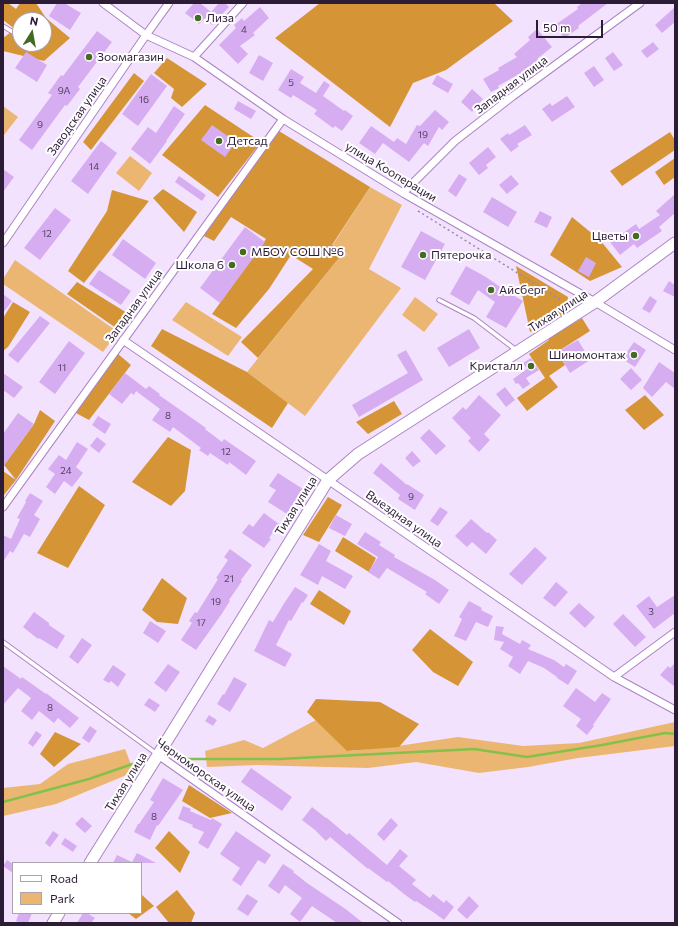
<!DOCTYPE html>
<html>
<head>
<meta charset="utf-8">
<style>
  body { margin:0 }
  #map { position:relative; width:678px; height:926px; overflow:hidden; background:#f3e2fe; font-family:Commissioner,sans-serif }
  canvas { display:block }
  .frame { position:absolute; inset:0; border:4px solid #2d1c36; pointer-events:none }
  .legend { position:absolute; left:12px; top:862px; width:130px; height:52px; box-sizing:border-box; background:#fff; border:1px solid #aba4af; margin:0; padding:5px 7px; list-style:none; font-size:12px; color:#2d1c36 }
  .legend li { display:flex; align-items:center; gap:8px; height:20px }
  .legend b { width:20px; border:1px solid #aba4af }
  .north { position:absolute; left:12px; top:12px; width:40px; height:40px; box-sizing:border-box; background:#fff; border:1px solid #aba4af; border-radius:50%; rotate:11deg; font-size:11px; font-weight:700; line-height:16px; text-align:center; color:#2d1c36 }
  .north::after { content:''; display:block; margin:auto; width:14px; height:18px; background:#456a23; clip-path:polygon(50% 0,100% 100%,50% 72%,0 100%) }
  .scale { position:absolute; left:536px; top:20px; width:67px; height:18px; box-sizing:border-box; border:2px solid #2d1c36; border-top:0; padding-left:5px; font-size:12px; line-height:14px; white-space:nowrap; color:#2d1c36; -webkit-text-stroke:3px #fff; paint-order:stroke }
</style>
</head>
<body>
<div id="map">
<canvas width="678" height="926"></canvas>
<div class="frame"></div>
<ul class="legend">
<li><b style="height:5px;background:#fff"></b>Road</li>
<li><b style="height:11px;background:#ebb671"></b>Park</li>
</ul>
<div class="north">N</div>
<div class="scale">50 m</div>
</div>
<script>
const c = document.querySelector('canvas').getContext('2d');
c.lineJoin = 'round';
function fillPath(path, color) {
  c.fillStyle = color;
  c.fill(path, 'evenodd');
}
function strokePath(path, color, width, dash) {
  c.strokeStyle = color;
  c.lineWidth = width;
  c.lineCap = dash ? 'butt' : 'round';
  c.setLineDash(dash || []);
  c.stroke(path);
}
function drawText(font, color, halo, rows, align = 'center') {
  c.font = font + ' Commissioner,sans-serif';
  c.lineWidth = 4;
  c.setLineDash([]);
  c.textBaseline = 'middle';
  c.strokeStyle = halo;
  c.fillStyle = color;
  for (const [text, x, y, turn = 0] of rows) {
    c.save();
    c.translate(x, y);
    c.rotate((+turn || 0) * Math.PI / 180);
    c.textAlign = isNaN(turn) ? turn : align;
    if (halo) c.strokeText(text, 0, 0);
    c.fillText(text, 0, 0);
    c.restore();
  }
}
const green = new Path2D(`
  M3,106L18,117L4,135L3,134Z
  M130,156L152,173L139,191L116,173Z
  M370,187L402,205L369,269L401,288L305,416L247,372L343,253L352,258L332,246Z
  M15,260L118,332L103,352L3,284V279Z
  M415,297L438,314L424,332L402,315Z
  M186,302L242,337L228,356L172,320Z
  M316,720L350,751L398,746L458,737L523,746L579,743L675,722V746L578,758L528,767L479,773L416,762L368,768L288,766L257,765L207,767L205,751L244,740L263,748Z
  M125,749L134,772L56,804L3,816V788L40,784L68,764Z`);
const forest = new Path2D(`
  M3,3H8L16,9L20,3H36L46,18L70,38L44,61L3,51V38L15,29L3,20ZM20,20H44V44H20Z
  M320,3H494L513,21L446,70L413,83L390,127L275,38Z
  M167,58L207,84L182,107L171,98L174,89L154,73Z
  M134,73L144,81L91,150L83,142Z
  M205,105L261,142L218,197L162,155Z
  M279,131L370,187L332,245L343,253L258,358L241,342L313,269L291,255L269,289L236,328L212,314L266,239L231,217L214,241L202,235Z
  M670,132L675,140V150L622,186L610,171Z
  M675,158V177L664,185L655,172Z
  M163,189L197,212L184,232L153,198Z
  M112,190L149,201L84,283L68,271L107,211Z
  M572,217L600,240L622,267L590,281L550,255Z
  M516,266L568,297L566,313L530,332Z
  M77,282L132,316L119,330L67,294Z
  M13,302L30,312L8,347L3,351V318Z
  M582,318L590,331L557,352L565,365L549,376L558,387L527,411L517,398L545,378L529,354L549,340L548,338Z
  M162,329L247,372L288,403L272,428L151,346Z
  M117,353L131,365L89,420L74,412Z
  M645,395L664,415L644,430L625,410Z
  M394,401L402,414L368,434L356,422Z
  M40,410L55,421L16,480L4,465L34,424Z
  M168,437L191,450L185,491L171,506L132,482Z
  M3,471L16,480L4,495L3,494Z
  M79,486L105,505L68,568L37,553Z
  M328,497L342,505L319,542L303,535Z
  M343,537L376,558L369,572L335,551Z
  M162,578L187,598L178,624L157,622L142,610Z
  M319,590L351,611L344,625L310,604Z
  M430,629L473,662L458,686L433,672L412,650Z
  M316,699L380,702L419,724L399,747L347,751L307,712Z
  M55,732L81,744L54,767L40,754Z
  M189,785L232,813L210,818L182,801Z
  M169,831L190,852L180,873L155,848Z
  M177,890L195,913L191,923H169L156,907Z
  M141,894L154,906L136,919L128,913H141Z`);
const stream = new Path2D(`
  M182,759H279L474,749L527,757L602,745L665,733L675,734
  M3,802L89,779L147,759`);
const building = new Path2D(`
  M57,3H64L81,13L70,30L49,16Z
  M194,3H200L211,12L219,3H225L229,7L212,25L205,18L199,24L185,13Z
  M582,3H608L578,26L579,28L564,38L555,25L578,9L577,7Z
  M260,7L269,18L253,33L255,35L240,46L248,54L238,64L219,45L236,28L234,25L242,18L244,21Z
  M675,7V22L662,33L655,25Z
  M537,29L552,47L537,59L539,60L528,70V69L498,86L499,88L491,92L483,79L499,70L498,68L517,57L514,54L530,40L528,37Z
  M97,31L112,42L78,87L80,89L67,106L65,105L32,150L19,140L52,95L48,93L61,75L63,76Z
  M653,42L659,49L647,58L641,51Z
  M26,52L47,65L37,82L15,68Z
  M613,52L623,65L614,71L605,58Z
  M259,55L273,63L263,81L249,73Z
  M594,66L604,80L594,87L584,73Z
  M291,69L304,77L300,83L316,93L324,81L330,85L323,96L344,111L345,110L353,116L342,131L335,126L333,128L314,114L317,110L293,95L291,98L278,90Z
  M151,74L167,86L138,126L122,114Z
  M437,75L453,84L448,93L432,84Z
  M472,89L483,99L472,112L461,102Z
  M567,96L575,107L552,122L542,109L550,103L552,106Z
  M238,101L256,111L251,119L234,109Z
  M174,106L185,114L166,141H167L150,164L131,149L148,127L156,133Z
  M435,110L449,122L442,130L439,127L428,146L424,143L409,162L383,143L375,154L359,143L371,126L394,142L397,138L406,144L417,125L420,126Z
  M212,125L236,142L225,157L201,140Z
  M525,125L532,135L517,144L519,146L511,152L500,139L508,133L509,135Z
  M101,141L117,153L88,194L71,181Z
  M488,147L496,157L486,165L488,168L479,175L469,163Z
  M3,169L14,177L3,192Z
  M459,174L467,179L456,197L448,191Z
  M511,175L519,184L507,194L499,185Z
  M179,176L206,195L202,201L175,182Z
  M675,194V213L659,227L662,231L637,248L634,244L620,255L610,242L636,224L639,229L660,215L656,211Z
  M492,197L517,212L508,227L483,212Z
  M55,208L71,220L40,260L24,248Z
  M540,211L552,217L547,228L534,222Z
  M245,227L265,242L220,303L200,288Z
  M421,231L445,244L425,280L401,267Z
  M123,239L156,263L145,279L112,255Z
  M586,257L596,263L589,277L578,271Z
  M466,266L486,277L503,289L523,301L506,328L486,317L495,302L478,290L469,305L450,294Z
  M99,270L131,291L121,305L89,284Z
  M669,281L675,285V297L663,291Z
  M3,294L12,301L3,313Z
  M650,296L657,301L650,313L642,309Z
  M40,316L50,323L18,363L8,355Z
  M469,329L480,348L449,367L437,348Z
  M578,340L590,360L570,373L557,352Z
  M69,341L85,353L55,394L39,382Z
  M634,342L646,350L635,367L622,359Z
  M406,350L423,380L359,417L352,405L408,373L397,355Z
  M531,358L539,370L526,378L530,384L523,389L518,383L516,384L513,379L527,369L523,363Z
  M659,362L675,373V389L666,382L652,397L643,388Z
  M631,368L642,380L631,390L620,379Z
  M3,373L23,387L14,398L3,390Z
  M125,373L146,389L149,386L160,394L159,395L206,428L205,429L222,442L224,439L256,461L246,475L229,462L228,465L210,453L208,456L199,450L201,448L173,427L170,432L152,420L160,409L136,391L134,395L131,393L122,404L109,394Z
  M505,387L515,400L506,407L496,394Z
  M479,395L501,415L484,434L490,440L479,452L468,441L471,438L452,418L463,407L466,410Z
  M18,413L34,424L3,467V434Z
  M98,416L111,424L105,434L92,425Z
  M429,429L446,446L436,455L420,438Z
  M97,437L106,444L99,453L90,446Z
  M77,442L88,449L76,467L83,473L72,487L64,481L55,494L46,487L55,474L48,469L59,455L66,460Z
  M412,451L421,461L413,467L405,458Z
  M381,463L407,485V484L424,495L415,510L398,499L400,495L373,473Z
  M278,473L303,489L287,514L268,502L276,490L269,486Z
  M30,493L43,501L34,515L40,519L30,537L24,534L13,553L10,551L3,562V535L11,539L20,519L17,518L26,502L25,501Z
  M440,507L448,512L438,526L430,521Z
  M264,513L279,524L269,538L271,539L264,548L242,533L249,524L253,527Z
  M336,515L352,524L345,536L329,528Z
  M471,519L487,533L488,532L497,540L486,554L472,542L467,547L455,536Z
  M365,532L381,542L379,545L395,555L394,557L435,580L449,590L439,604L425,594L427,592L387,568L379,579L368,572L378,557L357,544Z
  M319,544L331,551L326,561L353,576L345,589L322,576L318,585L300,575Z
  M535,547L547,558L522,585L509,574Z
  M230,549L252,565L241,580L242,581L229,600L230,601L221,615L196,650L181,640L192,623L189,621L195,612L197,613L218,579L216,578L228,560L224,557Z
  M556,582L568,592L555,607L543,598Z
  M295,587L308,595L303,603L302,602L291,621L289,620L276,645L292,654L285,667L254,651L269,620L273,622L283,605Z
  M675,595V613L654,629L636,606L649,596L657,607Z
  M469,601L482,608L481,610L493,616L488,627L476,622L466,641L454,636L462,619L459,617Z
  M579,603L595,617L585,628L569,613Z
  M34,612L49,623V625L65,636L57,649L39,638L38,639L23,627Z
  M623,614L646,637L635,647L613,624Z
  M150,621L166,631L158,643L143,633Z
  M496,626L504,627L502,634L520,644L522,640L531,645L528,649L554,660L564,667L566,664L577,671L568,685L557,678V677L544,668L528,661L520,674L508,666L513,657L500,649L504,642L494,640Z
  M82,638L92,645L78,664L69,657Z
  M675,663V687L660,675L668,666L670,668Z
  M168,664L180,672L166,692L154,683Z
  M113,665L126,674L118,687L111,681L109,683L103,680Z
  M3,666L21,679L22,677L46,694V693L79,718L70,728L58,718L54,723L39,711L32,720L21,711L31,698L18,688L3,705Z
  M234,677L247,684L230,712L217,704L223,694L224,695Z
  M576,688L595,702L602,693L611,699L593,725L594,726L587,735L576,726L581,719L563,706Z
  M149,698L160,705L155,712L144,705Z
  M209,715L217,720L213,726L205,721Z
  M90,726L97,731L89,743L82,738Z
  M36,731L42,735L33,747L28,743Z
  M251,768L292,797L282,811L241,782Z
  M163,778L183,790L158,826L157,825L150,840L134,832L138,824H139L154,802L150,800Z
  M183,806L191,809L190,811L211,820L212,818L222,824L208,849L198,843L204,832L192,827L193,825L178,819Z
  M312,807L326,818H327L347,835L349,833L387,865L400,849L408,856L399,866L416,880L412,884L430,898L433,894L444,903L446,900L454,907L444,920L433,912L416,901L415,902L404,894L388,881L387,882L368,868V869L330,837L326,841L315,830L302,820Z
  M82,817L92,826L85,833L75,824Z
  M391,818L398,825L384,841L377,834Z
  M53,831L59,835L50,847L45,843Z
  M236,831L271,855L265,864L258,860L241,886L232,880L240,868L220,854Z
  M65,838L77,846L73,852L61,844Z
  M137,853L156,863H113L117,855L132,862Z
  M7,860L13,864V873L3,866Z
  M283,864L294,871L293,872L307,883L347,910L363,923H337L312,906L300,922L290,914L302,898L285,885L279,894L268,886Z
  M247,894L258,901L248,916L237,909Z
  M469,896L479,906L467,919L457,910Z
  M19,913H32L28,923H20L16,921Z
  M83,913H87L95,918L91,923H77Z`);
const path = new Path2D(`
  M418,211L561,300`);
const lane = new Path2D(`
  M3,26L16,34
  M439,300L474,318L516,350
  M3,642L157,754`);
const street = new Path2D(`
  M103,3L146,35L194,57L283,119L403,193L595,302L675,350
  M194,57L243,3
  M403,193L455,141L513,96L640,3
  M3,243L146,35L169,3
  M123,340L328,480L614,677L675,710
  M3,507L283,119
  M614,677L675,632
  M158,755L398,923`);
const primary = new Path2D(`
  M90,863L158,755L328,480L358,454L595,302L675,243
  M53,923L59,913`);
const markers = [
  [198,18,4,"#456a23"],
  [89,57,4,"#456a23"],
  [219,141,4,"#456a23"],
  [636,236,4,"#456a23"],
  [243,252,4,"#456a23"],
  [423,255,4,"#456a23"],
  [232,265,4,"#456a23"],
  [491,290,4,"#456a23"],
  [634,355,4,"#456a23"],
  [531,366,4,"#456a23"]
];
const numberNames = [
  ["4",244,30],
  ["5",291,83],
  ["9А",64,91],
  ["16",144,100],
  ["9",40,125],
  ["19",423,135],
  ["14",94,167],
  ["12",47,234],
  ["11",62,368],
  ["8",168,416],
  ["12",226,452],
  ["24",66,471],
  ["9",411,497],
  ["21",229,579],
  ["19",216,602],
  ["3",651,612],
  ["17",201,623],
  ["8",50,708],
  ["8",154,817]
];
const poiNames = [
  ["Лиза",206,18],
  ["Зоомагазин",97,57],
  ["Детсад",227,141],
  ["Цветы",628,236,"right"],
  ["МБОУ СОШ №6",251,252],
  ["Пятерочка",431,255],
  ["Школа 6",224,265,"right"],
  ["Айсберг",499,290],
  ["Шиномонтаж",626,355,"right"],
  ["Кристалл",523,366,"right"]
];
const streetNames = [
  ["Западная улица",511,85,-37],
  ["Заводская улица",77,116,-55],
  ["улица Кооперации",391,172,31],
  ["Западная улица",134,306,-54],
  ["Тихая улица",558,311,-33],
  ["Тихая улица",296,506,-58],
  ["Выездная улица",404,519,35],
  ["Черноморская улица",206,775,35],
  ["Тихая улица",126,782,-58]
];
fillPath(green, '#ebb671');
fillPath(forest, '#d59537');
strokePath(stream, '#83c14b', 2.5);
fillPath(building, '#d7adf1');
strokePath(lane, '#ac83c5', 5.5);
strokePath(street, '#ac83c5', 9);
strokePath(primary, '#ac83c5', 13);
strokePath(path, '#9b8aa5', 1.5, [2, 3]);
strokePath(lane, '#fff', 3.5);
strokePath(street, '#fff', 7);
strokePath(primary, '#fff', 11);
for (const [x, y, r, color] of markers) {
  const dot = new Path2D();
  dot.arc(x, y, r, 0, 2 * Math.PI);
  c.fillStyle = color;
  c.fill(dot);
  strokePath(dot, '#fff', 1.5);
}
drawText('10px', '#584065', null, numberNames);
drawText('12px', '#2d1c36', '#fff', poiNames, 'left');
drawText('12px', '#2d1c36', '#fff', streetNames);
</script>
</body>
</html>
